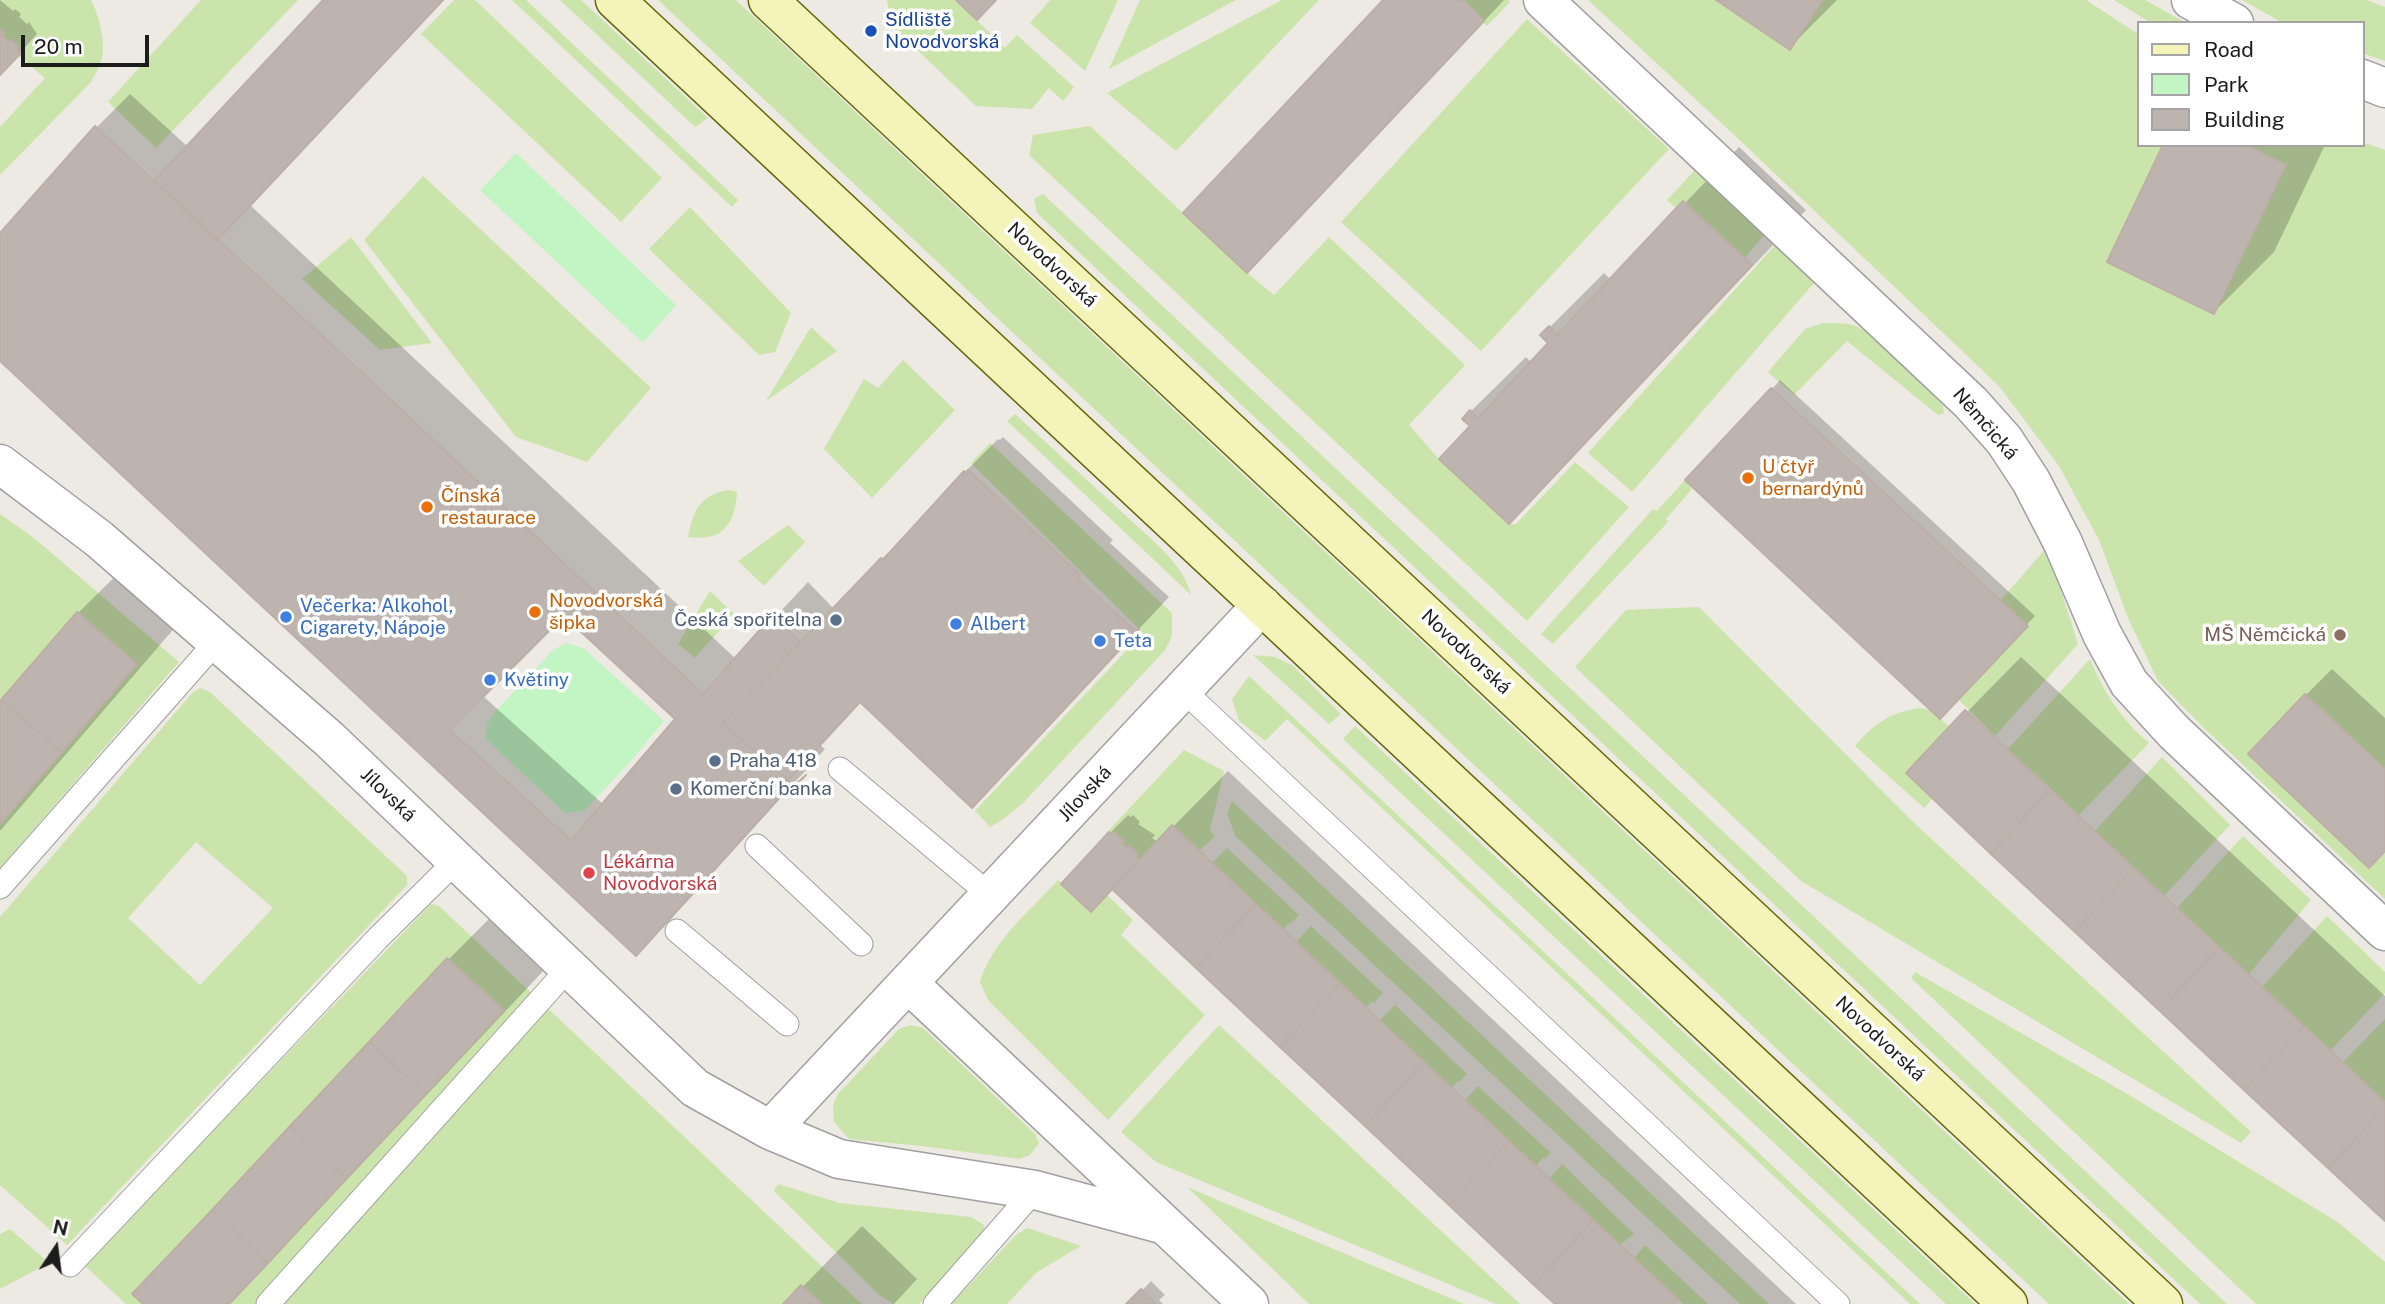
<!DOCTYPE html>
<html>
<head>
<meta charset="utf-8">
<style>
  body { margin:0 }
  #map { position:relative; width:2385px; height:1304px; overflow:hidden; background:#ede9e3; font-family:"Public Sans",sans-serif }
  canvas { display:block }
  .legend { position:absolute; left:2137px; top:21px; width:228px; height:126px; box-sizing:border-box; background:#fff; border:2px solid #a4a4a4; margin:0; padding:9px 12px; list-style:none; font-size:21px; color:#1c1c1c }
  .legend li { display:flex; align-items:center; gap:14px; height:35px }
  .legend b { width:35px; border:2px solid #a4a4a4 }
  .north { position:absolute; left:21px; top:1213px; width:70px; height:70px; -webkit-text-stroke:5px #fff; paint-order:stroke; rotate:13deg; font-size:19px; font-weight:700; line-height:28px; text-align:center; color:#1c1c1c }
  .north::after { content:''; display:block; margin:auto; width:24px; height:32px; background:#1c1c1c; clip-path:polygon(50% 0,100% 100%,50% 72%,0 100%) }
  .scale { position:absolute; left:21px; top:35px; width:128px; height:32px; box-sizing:border-box; border:4px solid #1c1c1c; border-top:0; padding-left:9px; font-size:21px; line-height:24px; white-space:nowrap; color:#1c1c1c; -webkit-text-stroke:5px #fff; paint-order:stroke }
</style>
</head>
<body>
<div id="map">
<canvas width="2385" height="1304"></canvas>
<ul class="legend">
<li><b style="height:9px;background:#f4f3b9"></b>Road</li>
<li><b style="height:19px;background:#c2f5c3"></b>Park</li>
<li><b style="height:19px;background:#bdb4af"></b>Building</li>
</ul>
<div class="north">N</div>
<div class="scale">20 m</div>
</div>
<script>
const c = document.querySelector('canvas').getContext('2d');
c.lineJoin = 'round';
function fillPath(path, color) {
  c.fillStyle = color;
  c.fill(path, 'evenodd');
}
function strokePath(path, color, width, dash) {
  c.strokeStyle = color;
  c.lineWidth = width;
  c.lineCap = dash ? 'butt' : 'round';
  c.setLineDash(dash || []);
  c.stroke(path);
}
function drawText(font, color, halo, rows, align = 'center') {
  c.font = font + ' "Public Sans",sans-serif';
  c.lineWidth = 7;
  c.setLineDash([]);
  c.textBaseline = 'middle';
  c.strokeStyle = halo;
  c.fillStyle = color;
  for (const [text, x, y, turn = 0] of rows) {
    c.save();
    c.translate(x, y);
    c.rotate((+turn || 0) * Math.PI / 180);
    c.textAlign = isNaN(turn) ? turn : align;
    if (halo) c.strokeText(text, 0, 0);
    c.fillText(text, 0, 0);
    c.restore();
  }
}
const grass = new Path2D(`
  M0,0H91C100,18 108,48 99,67C97,72 93,77 91,82L0,175V127L45,78L21,58L17,49L18,47L11,39L9,42L2,36L4,33L0,29Z
  M201,0H298L156,148L108,102Z
  M454,0H475L662,178L621,222L421,34Z
  M512,0H526L738,200L732,207Z
  M560,0H581L708,118L695,127Z
  M658,0H736L2129,1304H2049Z
  M887,0H956L1005,48L1017,35L1074,87L1063,101L1049,88L1032,109L976,106L891,25Z
  M1050,0H1118L1085,71L1030,23Z
  M1140,0H1236L1109,69Z
  M1282,0H1319L1176,151L1107,93Z
  M1459,0H1507L1510,2L1487,26Z
  M1588,0H1716L1790,49L1823,0H2086L2138,34V145H2163L2214,314L2286,165L2245,145H2362V142L2385,150V769L2305,694L2248,754L2369,868L2385,851V899L2204,728L2158,681L2128,618L2099,540L2059,466L1999,386L1730,131Z
  M2114,0H2145L2186,23H2151Z
  M2242,0H2366L2385,7V61L2362,53V23H2283Z
  M1527,19L1669,149L1481,351L1341,222Z
  M1090,126L1247,273L1274,295L1329,237L1465,365L1409,425L1439,459L1508,524H1516L1575,462L1629,507L1527,621L1029,155L1033,135Z
  M1695,170L1764,235L1739,265L1667,200Z
  M423,176L651,388L587,462L516,437L364,240Z
  M1043,194L2227,1304H2200L1037,213L1034,199Z
  M690,207L791,313L775,352L759,355L649,249Z
  M351,237L432,343L380,350L302,279Z
  M1777,243L1814,283L1632,492L1588,453Z
  M1823,323C1835,323 1849,322 1860,328C1893,345 1920,379 1943,406L1944,413L1938,415L1847,341L1794,395L1768,372L1805,329Z
  M811,327L837,351L766,401Z
  M903,360L955,410L872,498L824,449L864,379L878,388Z
  M1015,414L1160,547C1174,562 1186,575 1191,595L1007,421Z
  M990,443L1172,613V636L1165,650L1024,802L1005,818L990,827L975,811L1143,633L971,463Z
  M1685,480L1692,489L1666,519L1668,522L1553,644L1541,634L1653,509L1657,511Z
  M728,490L737,492C735,524 723,542 688,537C694,509 699,496 728,490Z
  M0,514L34,538L179,662L0,868V824L137,664L77,612L0,701Z
  M788,525L805,542L764,586L738,561Z
  M2047,547L2078,644L1995,736L1959,700L2027,626L2000,601Z
  M710,591L734,614L695,658L678,644Z
  M1699,607L1914,823L2251,1132L2241,1143L1801,881L1575,667L1626,610Z
  M1253,655L1275,657L1292,665L1341,714L1329,724Z
  M2090,659C2104,693 2121,719 2149,743L2079,815L2008,749Z
  M1249,676L1920,1304H1910L1287,719L1265,741L1239,721L1232,699Z
  M200,688L210,692L407,876V885L67,1245L0,1185V917L193,692ZM196,842L273,908L200,985L128,918Z
  M1918,708L1930,710L1950,727L1906,773L1932,799L1924,808L1855,746C1875,723 1888,714 1918,708Z
  M1355,726L1975,1304H1946L1343,739Z
  M1184,750L1224,771L1210,830L1215,836L1199,851L1172,825L1139,860L1136,857L1138,854L1129,846L1127,848L1121,843L1123,840L1114,832L1112,834L1108,831Z
  M2162,757L2230,825L2164,896L2095,831Z
  M1232,801L1769,1304H1740L1235,836L1227,813Z
  M2243,836L2311,900L2249,974L2177,908Z
  M1227,848L1299,915L1290,924L1289,923L1283,929L1212,863Z
  M1058,880L1089,910L1104,892L1133,920L1121,935L1205,1015L1108,1120L988,1000L980,982C992,941 1030,911 1058,880Z
  M431,904L439,906L862,1304H822L801,1285L783,1304H229L504,1011L447,958L133,1294L143,1304H126L84,1265Z
  M2327,916L2385,972V993L2331,1050L2262,987Z
  M1311,926L1383,993L1374,1003L1372,1001L1366,1008L1296,942Z
  M1915,972L2129,1095L2339,1223L2385,1262V1304H2256L1911,978Z
  M1395,1005L1467,1074L1460,1082L1458,1081L1452,1088L1380,1020Z
  M2385,1019V1102L2343,1062Z
  M910,1025L923,1028L1035,1134L1039,1143L1030,1155L1019,1159L922,1146L849,1139L834,1122L833,1105L838,1094L899,1029Z
  M1219,1025L1520,1304H1496L1156,1162L1121,1132Z
  M1478,1086L1551,1153L1545,1159L1543,1158L1536,1166L1465,1100Z
  M1562,1164L1634,1234L1620,1245L1549,1179Z
  M778,1184L840,1203L971,1217L984,1225V1234L919,1304H893L878,1294L774,1191Z
  M1187,1187L1464,1304H1309Z
  M1027,1228L1081,1246L1037,1272L1007,1304H951L1017,1234Z
  M10,1229L49,1263L0,1289V1234Z
  M1645,1245L1708,1304H1683L1634,1258Z`);
const park = new Path2D(`
  M516,153L676,305L643,343L480,190Z
  M567,643L583,648L664,721L630,762L584,811L565,813L486,739L487,724L493,714L554,649Z`);
const shadow = new Path2D(`
  M0,0L13,11L15,9L21,14L19,17L27,24L29,22L37,34L0,74Z
  M326,0H444L250,205L736,659L808,582L834,609L965,472L998,439L1000,440L1003,437L1113,540L1110,543L1169,597L1006,771L861,701L820,745L825,749L670,920L636,954L0,359V235L96,128L130,94L188,147ZM564,614L677,719L604,805L483,696Z
  M1386,0H1504L1301,216L1247,270Z
  M1720,0H1837L1790,47Z
  M2165,145H2325L2274,252L2214,312Z
  M1739,147L1806,210L1563,467L1508,522L1473,426L1471,411L1526,357L1532,363L1551,343L1550,327L1604,273L1611,280Z
  M1780,380L2035,616L1940,716L1772,389Z
  M138,554L196,603L0,831V704L78,613Z
  M2021,657L2385,996V1218L1967,712Z
  M2332,669L2385,718V850L2306,695Z
  M1228,771L1796,1304H1558L1113,887L1110,833L1128,815L1131,817L1133,815L1140,822L1138,824L1155,835L1152,838L1158,842Z
  M508,900L563,950L230,1304H146L135,1294L449,959Z
  M862,1226L917,1279L894,1304H786Z
  M1151,1281L1165,1295L1159,1300L1163,1304H1129Z`);
const building = new Path2D(`
  M323,0H443L217,241L154,181Z
  M956,0H996L977,20Z
  M1383,0H1463L1484,21L1247,273L1183,213Z
  M1716,0H1823L1790,50Z
  M0,29L4,33L2,36L9,42L10,39L19,47L17,49L21,53L0,75Z
  M95,126L355,366L703,694L773,615L800,642L723,723L792,784L636,956L0,361V233ZM564,616L675,719L571,840L450,730Z
  M2163,145H2245L2286,165L2214,314L2107,262Z
  M1683,201L1752,265L1509,524L1439,459L1470,426L1462,419L1470,410L1478,418L1548,343L1540,335L1549,326L1557,335Z
  M1771,388L2028,626L1940,719L1685,480Z
  M968,470L1081,575L1078,578L1135,631L1139,629L972,808L860,702L788,780L794,786L806,775L794,787L723,723L881,558L883,560L964,471L965,473Z
  M77,612L137,664L62,752L1,700Z
  M2305,694L2385,769V851L2369,868L2248,754Z
  M1,700L62,752L0,824V701Z
  M1965,710L2050,789L1991,854L1906,773Z
  M2050,789L2134,868L2075,932L1991,854Z
  M1172,825L1256,904L1196,968L1112,889Z
  M1109,832L1112,834L1114,832L1124,841L1121,843L1127,848L1129,845L1138,854L1136,857L1139,860L1091,912L1061,884Z
  M2134,868L2219,947L2160,1011L2075,932Z
  M1256,904L1340,983L1280,1047L1196,968Z
  M2219,947L2304,1026L2244,1090L2160,1011Z
  M447,958L504,1010L426,1094L369,1042Z
  M1340,983L1424,1062L1365,1126L1280,1047Z
  M2304,1026L2385,1102V1107L2328,1168L2244,1090Z
  M369,1042L426,1094L346,1179L290,1126Z
  M1424,1062L1509,1141L1449,1205L1365,1126Z
  M2385,1107V1221L2328,1168Z
  M290,1126L346,1179L268,1263L212,1210Z
  M1509,1141L1593,1220L1534,1285L1449,1205Z
  M212,1210L268,1263L229,1304H143L132,1294Z
  M1593,1220L1678,1299L1673,1304H1555L1534,1285Z
  M801,1285L822,1304H783Z
  M1141,1289L1156,1304H1126Z`);
const service = new Path2D(`
  M1182,689L1838,1304
  M840,769L990,895
  M757,846L861,944
  M0,887L217,641
  M677,931L787,1024
  M70,1265L378,938L456,861
  M268,1304L568,969
  M935,1304L1035,1190`);
const minor = new Path2D(`
  M1543,0L1971,403L2004,440L2031,481L2063,543L2102,634L2129,683L2174,732L2385,931
  M2191,0L2234,23
  M2362,79L2385,88
  M0,464L99,539L329,739L695,1088L770,1130L839,1159L1035,1190L1165,1225
  M908,983L1249,1304
  M770,1130L1262,605`);
const secondary = new Path2D(`
  M615,0L2008,1304
  M768,0L2163,1304`);
const markers = [
  [871,31,7,"#1a4fb4"],
  [1748,478,7,"#e8710a"],
  [427,507,7,"#e8710a"],
  [535,612,7,"#e8710a"],
  [286,617,7,"#3f7fe0"],
  [836,620,7,"#5c6f8a"],
  [956,624,7,"#3f7fe0"],
  [2340,635,7,"#8d6e63"],
  [1100,641,7,"#3f7fe0"],
  [490,680,7,"#3f7fe0"],
  [715,761,7,"#5c6f8a"],
  [676,789,7,"#5c6f8a"],
  [589,873,7,"#e0444e"]
];
const transitNames = [
  ["Sídliště",885,20],
  ["Novodvorská",885,42]
];
const streetNames = [
  ["Novodvorská",1052,265,43],
  ["Němčická",1985,424,49],
  ["Novodvorská",1466,652,43],
  ["Jílovská",1085,794,-47],
  ["Jílovská",388,795,44],
  ["Novodvorská",1880,1039,43]
];
const foodNames = [
  ["U čtyř",1762,467],
  ["bernardýnů",1762,489],
  ["Čínská",441,496],
  ["restaurace",441,518],
  ["Novodvorská",549,601],
  ["šipka",549,623]
];
const shopNames = [
  ["Večerka: Alkohol,",300,606],
  ["Cigarety, Nápoje",300,628],
  ["Albert",970,624],
  ["Teta",1114,641],
  ["Květiny",504,680]
];
const serviceNames = [
  ["Česká spořitelna",822,620,"right"],
  ["Praha 418",729,761],
  ["Komerční banka",690,789]
];
const educationNames = [
  ["MŠ Němčická",2326,635]
];
const healthNames = [
  ["Lékárna",603,862],
  ["Novodvorská",603,884]
];
fillPath(grass, '#cbe4ac');
fillPath(park, '#c2f5c3');
fillPath(shadow, '#0003');
fillPath(building, '#bdb4af');
strokePath(building, '#bdafa6', 2);
strokePath(service, '#a0a0a0', 25);
strokePath(minor, '#a0a0a0', 41);
strokePath(secondary, '#656a0d', 41);
strokePath(service, '#fff', 23);
strokePath(minor, '#fff', 38);
strokePath(secondary, '#f4f3b9', 38);
for (const [x, y, r, color] of markers) {
  const dot = new Path2D();
  dot.arc(x, y, r, 0, 2 * Math.PI);
  c.fillStyle = color;
  c.fill(dot);
  strokePath(dot, '#fff', 2.5);
}
drawText('19px', '#164399', '#fff', transitNames, 'left');
drawText('19px', '#1c1c1c', '#fff', streetNames);
drawText('19px', '#c56008', '#fff', foodNames, 'left');
drawText('19px', '#366cbe', '#fff', shopNames, 'left');
drawText('19px', '#4e5e75', '#fff', serviceNames, 'left');
drawText('19px', '#785e54', '#fff', educationNames, 'right');
drawText('19px', '#be3a42', '#fff', healthNames, 'left');
</script>
</body>
</html>
